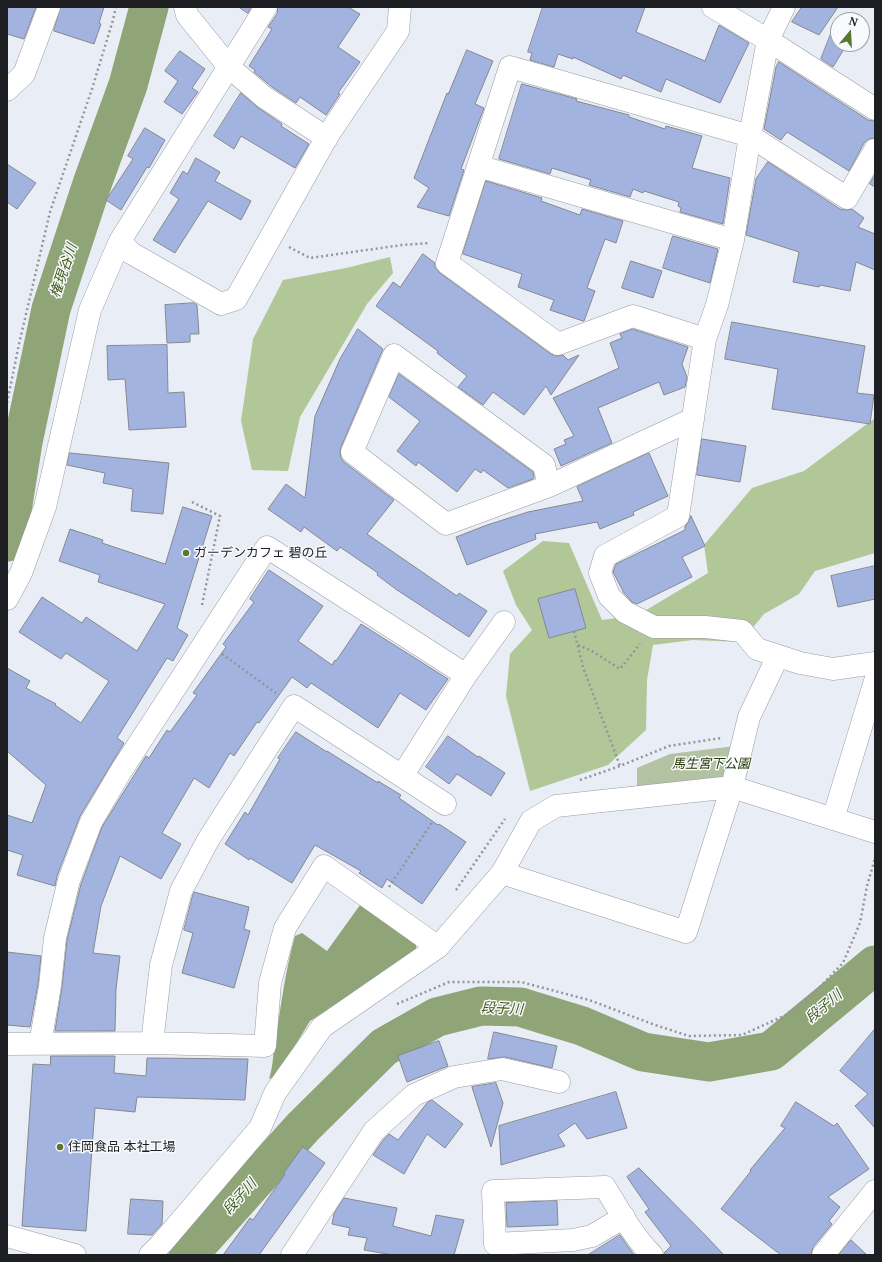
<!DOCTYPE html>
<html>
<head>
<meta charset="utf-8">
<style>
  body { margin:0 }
  #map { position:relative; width:882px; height:1262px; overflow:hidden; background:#e9edf6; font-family:"Noto Serif",serif }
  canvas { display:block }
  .frame { position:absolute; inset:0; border:8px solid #1e1f22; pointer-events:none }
  .north { position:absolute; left:830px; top:12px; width:40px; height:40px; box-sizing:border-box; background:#f8fafe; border:1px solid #a1a2a6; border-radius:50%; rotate:18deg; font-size:11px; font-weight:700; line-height:16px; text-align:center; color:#1e1f22 }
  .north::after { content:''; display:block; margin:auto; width:14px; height:18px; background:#59782e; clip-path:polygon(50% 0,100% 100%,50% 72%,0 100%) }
</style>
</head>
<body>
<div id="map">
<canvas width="882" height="1262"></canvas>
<div class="frame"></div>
<div class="north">N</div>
</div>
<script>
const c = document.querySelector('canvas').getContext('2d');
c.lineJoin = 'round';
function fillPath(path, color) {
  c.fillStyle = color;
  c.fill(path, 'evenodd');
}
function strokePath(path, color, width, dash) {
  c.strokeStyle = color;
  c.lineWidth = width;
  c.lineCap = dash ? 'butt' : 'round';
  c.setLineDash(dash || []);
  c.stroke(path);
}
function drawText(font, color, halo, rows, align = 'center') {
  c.font = font + ' "Noto Serif","Noto Sans JP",serif';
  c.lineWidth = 3;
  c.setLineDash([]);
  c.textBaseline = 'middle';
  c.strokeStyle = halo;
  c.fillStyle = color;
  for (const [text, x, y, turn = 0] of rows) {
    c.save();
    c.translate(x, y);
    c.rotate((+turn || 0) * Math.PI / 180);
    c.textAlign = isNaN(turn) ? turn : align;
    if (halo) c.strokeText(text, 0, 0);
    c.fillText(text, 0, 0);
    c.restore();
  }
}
const green = new Path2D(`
  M735,746L724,778L637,787V768L670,754Z`);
const forest = new Path2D(`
  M390,257L393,273L367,304L300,417L288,471L252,470L241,421L253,339L283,280L346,268Z
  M875,418V553L815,571L799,594L764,614L741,642L693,640L653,645L647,680L646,730L608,765L530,791L506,696L510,654L532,630L516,605L503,571L543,541L569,543L602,620L638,615L708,573L704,545L752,488L804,471Z`);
const water = new Path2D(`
  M360,905L416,944V954L310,1021L277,1075L269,1079C273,1067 273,1055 275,1042C281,1007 285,971 295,936L302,933L327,951Z`);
const river = new Path2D(`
  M7,542L23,442L51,309L92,184L128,85L149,7
  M188,1255L303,1127L384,1047L437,1017L481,1006L520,1007L582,1026L643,1052L709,1062L771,1051L875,965`);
const building = new Path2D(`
  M7,7H36L24,39L7,34Z
  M61,7H104L99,23L101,24L94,44L54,31Z
  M239,7H251L248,13Z
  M278,7H348L360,14L338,47L360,62L338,93L340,94L326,115L300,97L296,103L272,87L254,72L255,70L249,66L272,29L268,27L277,14Z
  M543,7H645L636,32L705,61L719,25L749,43L720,103L666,79L661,92L623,75L621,79L573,57V59L558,54L554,67L530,60L532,53L528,52Z
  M802,7H838L819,35L792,22Z
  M831,34L838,39V44H847L833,67L821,59Z
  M467,50L493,61L475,104L484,108L461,169L464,170L449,216L417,207L429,188L414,178L447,93L448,94Z
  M180,51L205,69L192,88L198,92L182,114L164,102L178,81L165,71Z
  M779,62L868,120L875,121V138L869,139L864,143L849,171L787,132L781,140L764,129L776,67Z
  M522,84L577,99L576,101L629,115V117L665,129L666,126L702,136L692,168L730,178L723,224L680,212L681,208L678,206L679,202L644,191L643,193L633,189L630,197L589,185L591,180L552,168L550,174L499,159Z
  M241,93L257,107L282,124L281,126L309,144L295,168L241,136L234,149L214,136Z
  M145,128L165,140L149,168L147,167L121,210L106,200L133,159L128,156Z
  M196,158L220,172L215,181L251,201L241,220L208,201L175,253L153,240L179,199L170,193L183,171L187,174Z
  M768,162L840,209L846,210L852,209L864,218L858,227L875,234V270L856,262L850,291L820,285L819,287L793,282L799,252L746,235L756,179Z
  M7,164L36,183L17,209L7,202Z
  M875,175V187L870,184Z
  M486,181L542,198L541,201L580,215L582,209L623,221L616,243L605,239L587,288L595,291L584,321H583L550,310L554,300L518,287L522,274L463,254Z
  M673,236L718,249L710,283L663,268Z
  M423,254L435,263V267L440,273L551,354L557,356L563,355L568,360L579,355L551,395L546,386L524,415L493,392L483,405L458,387L467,376L437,353L438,351L376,306L393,282L400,287Z
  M631,261L662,271L653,298L622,288Z
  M194,303L197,305L199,334H190V342L167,343L165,305Z
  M732,322L865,346L857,393L874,395L870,424L772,409L778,369L725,359Z
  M358,329L383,349L341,447L340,453L341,458L344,462L394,500L367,534L457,596L459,593L487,611L469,637L397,590L377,575L378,573L340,547L337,551L304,527L301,532L268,509L286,484L305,498L315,416L340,359Z
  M633,329L688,347L682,364L687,377L685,387L664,395L659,382L598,408L612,443L561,466L554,449L566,444L564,440L574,436L553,398L619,368L610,343L622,338L620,334Z
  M167,345L168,393L184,392L186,427L129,430L125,379L108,380L107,346Z
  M399,374L533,472L534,477L533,479L508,488L483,470L481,473L475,469L457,492L418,462L416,466L397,451L420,421L389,397Z
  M702,439L746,446L740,482L697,475Z
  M70,453L169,463L163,514L131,511L133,489L103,483L105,473L67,465Z
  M649,453L668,496L633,512L634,515L600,529L597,522L535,534L536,539L467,565L456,537L487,525L528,512L583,501L577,487Z
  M183,507L212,516L177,628L188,635L173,661L167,658L117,738L124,743L80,816L57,876L55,886L17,875L23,855L7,850V815L32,823L46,785L7,751V668L30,681L26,688L56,704L55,705L81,723L109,681L66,653L61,659L19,632L42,597L82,623L86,617L137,651L165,604L98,582L100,575L59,561L70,529L103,540L102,543L165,564Z
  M691,516L705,546L682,557L692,577L637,604L632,602L624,593L613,572L616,564L685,530V526L688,523Z
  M875,566V599L838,607L831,576Z
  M269,570L323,606L298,641L332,665L335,660L336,661L361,624L448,679L426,710L400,693L378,728L311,683L307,688L292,677L259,723L257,722L234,756L230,753L209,788L194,778L162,833L181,844L161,879L120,856L101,906L93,953L120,956L116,989L115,1031H55L62,987L67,940L81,884L102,827L146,756L149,758L167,730L170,732L197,695L193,693L226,647L223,644L254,602L250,599Z
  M575,589L586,628L549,638L538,599Z
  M296,732L327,752V751L378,783V781L401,795L399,798L438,825L439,824L466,842L422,904L387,879L382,888L359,873L361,871L315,845L292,883L250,858L249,860L225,844L245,812L248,815L280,759L278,758Z
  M448,736L478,757L479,756L505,773L491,796L457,774L449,784L426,767Z
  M194,892L249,907L244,929L250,931L234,988L182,973L193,933L184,930Z
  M7,952L41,956L38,984L30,1027L7,1025Z
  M875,1029V1128L855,1106L868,1094L840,1071Z
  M494,1032L557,1046L552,1068L505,1057L488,1059Z
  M439,1041L448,1066L407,1082L398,1056Z
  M51,1056H115L114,1073L146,1076L147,1058L248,1059L245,1100L137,1097L135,1112L95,1108L86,1231L22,1226L33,1064L50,1065Z
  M496,1083L503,1103L491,1147L472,1087Z
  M616,1092L627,1128L587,1139L575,1123L558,1135L565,1146L501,1165L499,1126Z
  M432,1100L463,1124L445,1148L427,1134L404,1174L373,1155L384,1139L389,1134L398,1140L427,1103Z
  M796,1102L834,1126L837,1123L869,1169L828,1197L840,1207L829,1221L832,1224L813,1247L811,1255H781L721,1209L751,1171L750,1170L785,1128L781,1126Z
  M303,1147L325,1163L259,1255H223L250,1218L253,1220L285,1174L284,1173Z
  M639,1168L707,1237L724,1255H664V1253L671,1246L645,1212L649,1209L627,1177Z
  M344,1198L397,1208L393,1226L431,1236L436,1215L464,1220L454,1255H393L364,1250L367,1238L348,1235L350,1228L332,1224L334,1214Z
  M131,1199L163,1201L162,1224L152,1235L128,1234Z
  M557,1201L558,1225L507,1227L506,1203Z
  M620,1235L634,1255H588Z
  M851,1240L867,1255H839Z`);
const path = new Path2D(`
  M289,247L310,258L402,245L430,243
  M7,403L19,344L50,212L92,89L113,20L116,7
  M192,502L220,516L202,605
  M574,631L583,667L620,766
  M578,645L592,651L620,669L640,644
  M222,654L276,693
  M580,780L620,766L669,746L722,738
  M389,887L433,821
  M456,890L505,819
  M397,1004L449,982H521L589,1000L655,1025L689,1036L742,1035L786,1015L815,992L843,963L860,923L867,886L875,858`);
const minor = new Path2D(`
  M185,7L187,15L229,67L264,97L327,138
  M713,7L768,40L875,109
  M784,7L768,40L750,136L733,240L717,305L705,339L678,516L605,556L600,573L609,596L625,612L654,627H705L742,631L757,649L800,663L833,669L875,663
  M7,90L24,74L49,7
  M478,166L733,240
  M120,241L131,253L221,304L236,299L328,135L398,31L400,7
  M705,339L633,316L558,344L447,263L510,67L750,136L847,198L875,150
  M549,486L446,524L352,452L394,355L544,465L549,486L693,419
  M7,599L21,573L45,507L90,310L120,241L266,7
  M466,675L504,622
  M833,819L875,681
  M502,873L531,821L556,806L732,787L875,832
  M438,947L502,873L686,932L732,787L749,717L778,656
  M152,1043L161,965L181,891L208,840L294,706L445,804
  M7,1044L152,1043L265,1046L270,983L285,928L324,866L438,947L322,1027L275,1093L260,1128L162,1243L150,1255
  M40,1044L50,986L55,938L69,880L91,822L121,771L267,547L466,675L402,776
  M624,1217L592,1236L573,1240L495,1244L493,1191L605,1187C618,1209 634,1237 652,1255
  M292,1255L374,1131L414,1095L454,1077L502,1069L559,1082
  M823,1255L875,1191`);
const tertiary = new Path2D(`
  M7,1236L75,1255`);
const markers = [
  [186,553,4,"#59782e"],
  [60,1147,4,"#59782e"]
];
const poiNames = [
  ["ガーデンカフェ 碧の丘",194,553],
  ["住岡食品 本社工場",68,1147]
];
const parkNames = [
  ["馬生宮下公園",711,764]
];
const waterNames = [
  ["権現谷川",64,271,-71],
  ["段子川",824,1007,-40],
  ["段子川",502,1009,3],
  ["段子川",240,1197,-48]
];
fillPath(green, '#b3c2a2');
fillPath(forest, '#b1c798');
fillPath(water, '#8fa477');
strokePath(river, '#8fa477', 39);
fillPath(building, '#a2b3e0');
strokePath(building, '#858890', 1);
strokePath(minor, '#989ca4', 23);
strokePath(tertiary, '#989ca4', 23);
strokePath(path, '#92959b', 2.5, [2, 3]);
strokePath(minor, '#fff', 22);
strokePath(tertiary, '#fff', 22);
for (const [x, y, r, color] of markers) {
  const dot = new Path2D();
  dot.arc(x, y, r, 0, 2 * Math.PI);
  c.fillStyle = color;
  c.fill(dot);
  strokePath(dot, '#f8fafe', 1.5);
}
drawText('13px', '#1e1f22', '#f8fafe', poiNames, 'left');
drawText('italic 13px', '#263905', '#f8fafe', parkNames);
drawText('italic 14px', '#435e1b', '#f8fafe', waterNames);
</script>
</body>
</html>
